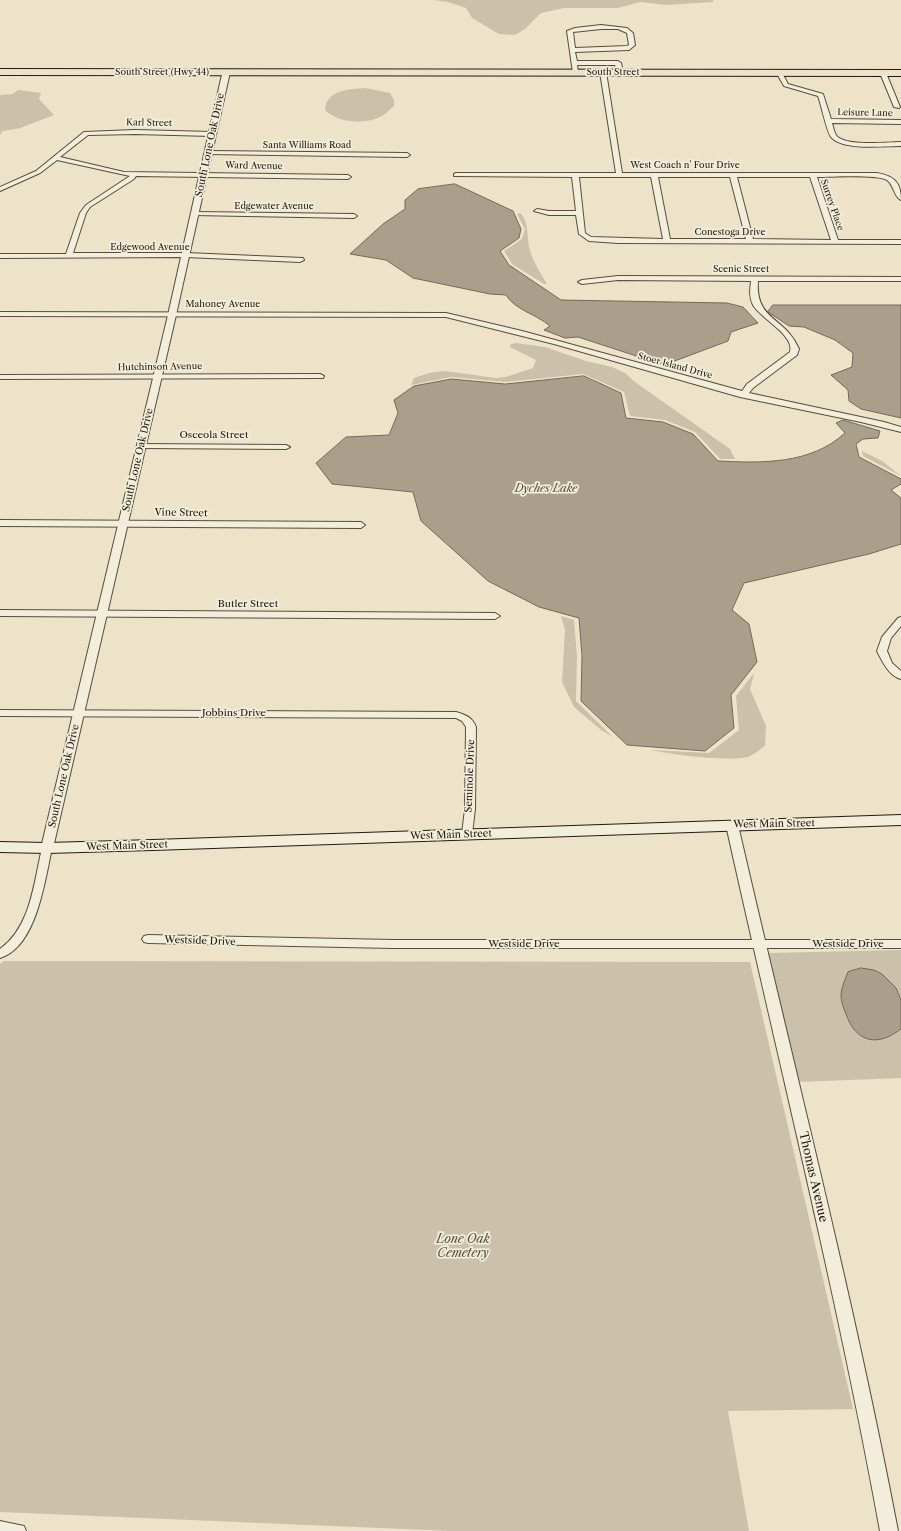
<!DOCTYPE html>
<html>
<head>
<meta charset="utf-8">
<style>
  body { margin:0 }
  canvas { display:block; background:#ede3c9 }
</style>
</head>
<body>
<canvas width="901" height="1531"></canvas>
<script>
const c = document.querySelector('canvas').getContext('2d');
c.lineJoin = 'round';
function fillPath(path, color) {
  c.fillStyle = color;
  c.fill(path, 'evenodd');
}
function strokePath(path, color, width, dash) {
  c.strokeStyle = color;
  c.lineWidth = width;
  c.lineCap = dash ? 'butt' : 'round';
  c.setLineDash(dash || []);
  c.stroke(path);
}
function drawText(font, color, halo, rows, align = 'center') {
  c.font = font + ' "Libre Caslon Text",serif';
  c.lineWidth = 3.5;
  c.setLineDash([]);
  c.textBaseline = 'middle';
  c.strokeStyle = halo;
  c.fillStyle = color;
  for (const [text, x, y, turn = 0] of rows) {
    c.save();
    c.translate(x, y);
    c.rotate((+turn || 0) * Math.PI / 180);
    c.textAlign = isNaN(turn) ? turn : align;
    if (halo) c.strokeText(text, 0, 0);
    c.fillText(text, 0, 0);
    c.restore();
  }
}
const green = new Path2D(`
  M433,0H713V2L666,5L640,2L618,8H564L541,13L525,29L515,35L499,34L472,18L466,8L448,2Z
  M365,88L390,93L394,100V106C390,109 386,114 382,116C365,125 338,123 325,110C326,90 349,89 365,88Z
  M18,90L41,93L39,99L54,115L20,128L3,131L0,135V95L13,94Z
  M520,213C530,222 526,238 530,250C533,262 541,274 547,284H544L512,264L504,251L522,239L525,229L517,214Z
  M516,343L545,347L586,361L612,367L625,373L635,382L730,449L735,459H720L695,432L665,420L630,416L624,392L583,374L505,382L451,377L411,385L414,378L429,373L445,371L496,378L506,377L533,368L536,360L510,347L511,344Z
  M862,451L882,461L901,476L863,456Z
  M561,616L574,620L577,656L576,701L613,737L601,730L574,707L562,682L565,630Z
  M754,673L750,689L766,726L765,746C760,749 755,754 750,756C732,763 669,754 651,750L709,753L739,730L736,696Z
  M901,950V1000L896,988L892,1036L901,1029V1078L798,1082L769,953Z
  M4,961L750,962L853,1409L728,1411L749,1531H451L0,1512V964Z`);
const water = new Path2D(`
  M455,184L513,211L521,229L519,238L500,251L509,265L561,300L727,303L743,307L758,323L731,332L728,341L664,365L578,337L565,338L544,330L550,326C536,314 515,310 506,295L490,294L413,278L386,260L350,254L383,224L405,209V200L418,189Z
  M773,305H901V418L861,409L849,401L848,390L831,375L852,367L853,353L835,340L804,327L789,326L768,312Z
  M584,376L621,393L626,418L663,422L693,434L718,461C761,463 810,465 845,433L836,423L843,420L880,431L878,438L863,439L856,444L859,457L901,479V484L891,490L901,498V544L869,554L744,583L732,610L749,624L757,662L731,695L734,728L705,751L627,745L581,701L582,656L579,618L539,607L488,581L421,521L413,492L332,484L316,463L346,437L389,435L398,413L394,400L414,386L451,379L505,384Z
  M861,968L874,970L882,974L896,988L901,1000V1029C878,1047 856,1043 846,1014C844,1009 841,1002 841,996C841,988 845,980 848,972Z`);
const minor = new Path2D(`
  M601,25L627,28L633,33L635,45L629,50L575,52L577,61H618L621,63L623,72L618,73L615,65H577L578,72L573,73L567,31L575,28ZM601,29H618L627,33L629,45L627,46L575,48L573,32Z
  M603,70L606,72L622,173H877C894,176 901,182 901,200C894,197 894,185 887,180C876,174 831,177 817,177L838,240H901V244L618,243L589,241L579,234L576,215H549L534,211L537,209L549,211H576L572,177L454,176V174L456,173H616L600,72ZM579,177H651L663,239L591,237L585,233ZM658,177H730L746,239H670ZM737,177H810L831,240L753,239Z
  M777,71H781L788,84L823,94L831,119L901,120V124L832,123C833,126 834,132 836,135C844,147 888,142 901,142V146C885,146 843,151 831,137C827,132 821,104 818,96L784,86L776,72Z
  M883,71L886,73L900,107L899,108L894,107L880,73Z
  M135,130L212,132L215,134L212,136L135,134L88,135L60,157L124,172L348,175L351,177L348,179L136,176L134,179L90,207L86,213L73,253H186L303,258L304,260L300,262L186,257L0,258V254H66L80,213L86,205L130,176L57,160L40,173L0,191V187L36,171L84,132Z
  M208,151L407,153L410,155L407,157L206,154L205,153Z
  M195,212L354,214L357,216L354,218L193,215V213Z
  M618,276L901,277V281H758C755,321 786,317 799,349L797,355L753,388L749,393L884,422L901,427V432L861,422L740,397L554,344L446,317L0,316V312L446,313L522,331L742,391L747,384L790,352C795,335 761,319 753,305C749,297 750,289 751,281L618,280L582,284L578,282L582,280Z
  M320,374L324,376L323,378L0,379V375Z
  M138,444L286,445L290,447L286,449L141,448H138Z
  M0,520L361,522L365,525L361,528L0,526Z
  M0,610L495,613L500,616L495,619L0,616Z
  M901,617V626L891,638L887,651L892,663L901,671V679C889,676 882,661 877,651L882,637L898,618Z
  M0,710L456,712C466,715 472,717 476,727L475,809L472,834L467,837L462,834L465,809L466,727L462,721L456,718L0,716Z
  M47,845L52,848C45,879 37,947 0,958V949C31,927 34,882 42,848Z
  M148,935L393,940H901V948H393L148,943L144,942L142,939L144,936Z
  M0,1521L24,1526L26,1531H0Z`);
const tertiary = new Path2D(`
  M223,70L230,72L176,315L53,848L51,851H43L41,848L168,315Z
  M732,821L736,822L738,825C792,1060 853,1294 898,1531H880C837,1294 778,1060 726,825L728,822Z`);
const secondary = new Path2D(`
  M901,815V825L153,850L47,853L0,852V842L47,843L153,840Z`);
const primary = new Path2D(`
  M0,69L901,70V76L0,75Z`);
const farStreetnames = [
  ["South Street (Hwy 44)",162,72],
  ["South Street",613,72],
  ["Leisure Lane",865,113,1],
  ["Karl Street",149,123,1],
  ["Santa Williams Road",307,145],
  ["West Coach n' Four Drive",685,165],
  ["Ward Avenue",254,166,1],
  ["Surrey Place",832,205,71],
  ["Edgewater Avenue",274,206],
  ["Conestoga Drive",730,232],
  ["Edgewood Avenue",150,247],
  ["Scenic Street",741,269],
  ["Mahoney Avenue",223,304],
  ["Stoer Island Drive",675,366,15],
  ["Hutchinson Avenue",160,367,-1]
];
const streetNames = [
  ["South Lone Oak Drive",210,145,-78],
  ["Osceola Street",214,435],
  ["South Lone Oak Drive",138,460,-77],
  ["Vine Street",181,513,1],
  ["Butler Street",248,604],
  ["Jobbins Drive",234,713],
  ["South Lone Oak Drive",64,776,-77],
  ["Seminole Drive",470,776,-88],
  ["West Main Street",774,824,-1],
  ["West Main Street",451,835,-2],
  ["West Main Street",127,846,-2],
  ["Westside Drive",200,941,2],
  ["Westside Drive",524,944],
  ["Westside Drive",848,944]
];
const waterNames = [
  ["Dyches Lake",546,489]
];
const nearStreetnames = [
  ["Thomas Avenue",813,1177,77]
];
const nearParknames = [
  ["Lone Oak",463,1240],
  ["Cemetery",463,1254]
];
fillPath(green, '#cbc1aa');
fillPath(water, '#a99f8a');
strokePath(water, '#746a59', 1);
strokePath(minor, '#564d3e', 2);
strokePath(tertiary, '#564d3e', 2);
strokePath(secondary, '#241b10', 2);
strokePath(primary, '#241b10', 2);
fillPath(minor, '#f3eddc');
fillPath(tertiary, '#f3eddc');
fillPath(secondary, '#f3eddc');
fillPath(primary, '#ede3c9');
drawText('9px', '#241b10', '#f3eddc', farStreetnames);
drawText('10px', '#241b10', '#f3eddc', streetNames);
drawText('italic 11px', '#595041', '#f3eddc', waterNames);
drawText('12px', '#241b10', '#f3eddc', nearStreetnames);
drawText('italic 12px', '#564d3e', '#f3eddc', nearParknames);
</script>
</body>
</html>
